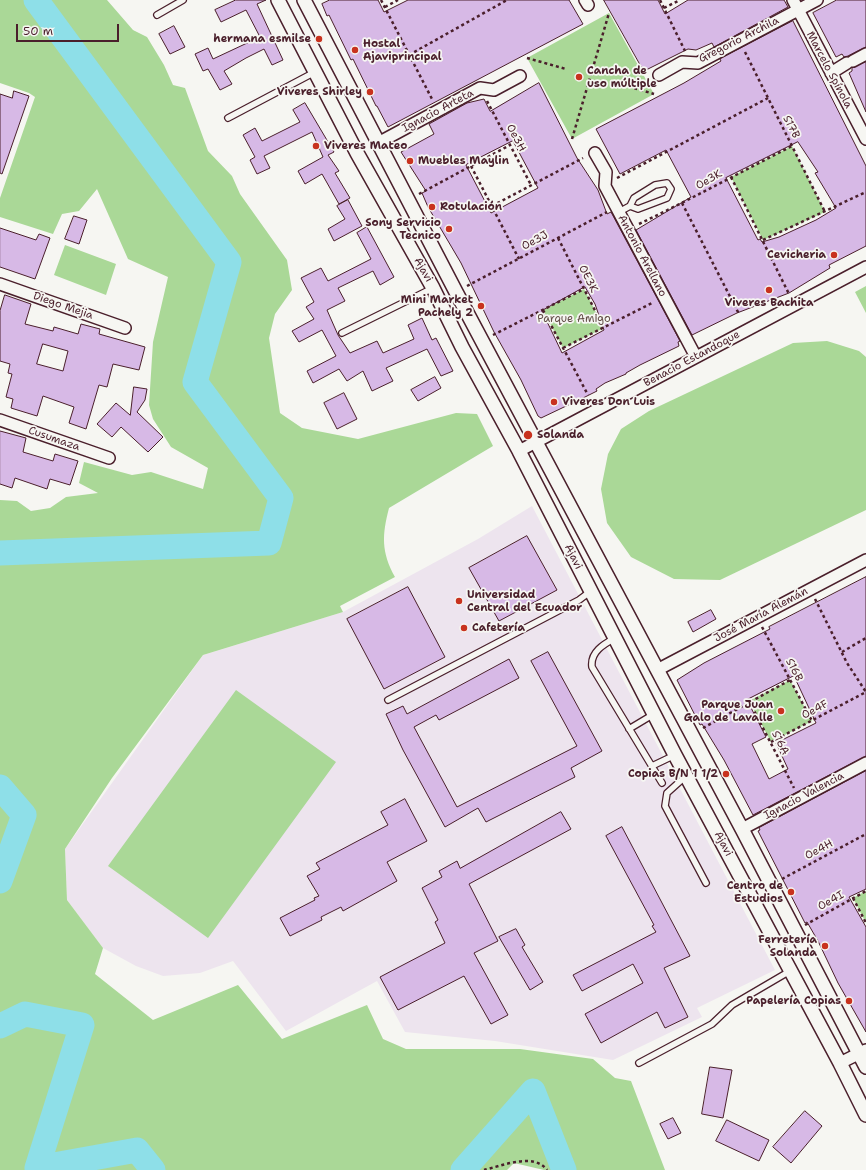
<!DOCTYPE html>
<html>
<head>
<meta charset="utf-8">
<style>
  body { margin:0 }
  #map { position:relative; width:866px; height:1170px; overflow:hidden; background:#f6f6f2; font-family:"Shantell Sans",sans-serif }
  canvas { display:block }
  .scale { position:absolute; left:16px; top:24px; width:103px; height:18px; box-sizing:border-box; border:2px solid #4a1f2b; border-top:0; padding-left:5px; font-size:12px; line-height:14px; white-space:nowrap; color:#4a1f2b; -webkit-text-stroke:3px #f6f6f2; paint-order:stroke }
</style>
</head>
<body>
<div id="map">
<canvas width="866" height="1170"></canvas>
<div class="scale">50 m</div>
</div>
<script>
const c = document.querySelector('canvas').getContext('2d');
c.lineJoin = 'round';
function fillPath(path, color) {
  c.fillStyle = color;
  c.fill(path, 'evenodd');
}
function strokePath(path, color, width, dash) {
  c.strokeStyle = color;
  c.lineWidth = width;
  c.lineCap = dash ? 'butt' : 'round';
  c.setLineDash(dash || []);
  c.stroke(path);
}
function drawText(font, color, halo, rows, align = 'center') {
  c.font = font + ' "Shantell Sans",sans-serif';
  c.lineWidth = 3.5;
  c.setLineDash([]);
  c.textBaseline = 'middle';
  c.strokeStyle = halo;
  c.fillStyle = color;
  for (const [text, x, y, turn = 0] of rows) {
    c.save();
    c.translate(x, y);
    c.rotate((+turn || 0) * Math.PI / 180);
    c.textAlign = isNaN(turn) ? turn : align;
    if (halo) c.strokeText(text, 0, 0);
    c.fillText(text, 0, 0);
    c.restore();
  }
}
const built = new Path2D(`
  M532,506L775,970L697,1008L702,1017L613,1060L495,1041L405,1032L377,981L286,1031L233,961L200,973L163,976L136,966L103,948L67,900L65,849L203,655L343,612L478,539Z`);
const green = new Path2D(`
  M0,0H107L133,30L147,37L164,65L173,85L185,88L208,151L232,176L240,194L287,260L292,290L275,314L269,338L280,413L302,428L358,439L456,413L477,414L493,446L389,508C382,535 381,552 395,577L340,606L343,612L203,655L112,778L65,849L67,900L103,948L95,974L153,1020L238,985L282,1039L367,1005L383,1039L406,1049H520L593,1059L615,1078L631,1081L665,1170H544L514,1163L507,1170H0V500L17,501L31,511L50,508L66,497L98,493L79,483L84,462L132,475L151,472L203,489L208,468L171,447L153,419L149,405L153,342L168,277L128,259L97,189L79,211L62,214L53,234L0,217V198L35,97L29,93L0,83Z
  M609,13L654,94L572,139L527,58Z
  M792,146L825,212L763,240L731,177Z
  M65,245L116,264L106,295L54,275Z
  M866,286V313L855,292Z
  M584,289L604,328L563,348L543,310Z
  M827,341L859,351L866,357V510L720,580L674,579L631,557L607,523L601,489L608,454L621,429L649,411L793,343Z
  M790,680L812,721L771,742L749,701Z
  M236,690L336,762L208,938L108,866Z
  M866,891V923L853,898Z`);
const river = new Path2D(`
  M0,553L269,543L281,498L195,382L229,262L36,0
  M0,787L24,815L0,881
  M0,1026L25,1014L82,1025L37,1168L137,1150L153,1170
  M463,1170L533,1091L564,1170`);
const building = new Path2D(`
  M236,0H266L257,4L283,60L272,65L264,49L246,58L224,71L232,84L220,90L208,69L203,71L195,54L208,48L213,59L260,37L246,10L221,22L215,10Z
  M330,0H378L384,12L408,0H569L583,24L388,127L377,106H376L353,59L351,60L329,15L327,16L322,4Z
  M604,0H658L665,14L688,0H784L788,7L714,47L712,43L696,50L688,49L644,71Z
  M837,0H866V47L848,56L844,57L842,54L836,57L813,13Z
  M793,21L866,166V246L829,265L830,268L789,293L737,313L692,335L636,230L691,197L666,150L620,174L596,129L684,83L721,61L720,59ZM798,142L818,172L815,173L836,208L816,220L779,237L762,242L760,239L758,240L726,178Z
  M174,26L185,47L170,54L159,34Z
  M866,62V112L849,73L852,71V68Z
  M539,83L577,158L598,190L607,214L611,212L680,341L678,342L679,346L640,365L626,373V374L605,383L596,389L597,391L583,398L541,418L538,416L521,380L494,332L461,263L428,207L422,193L426,191L401,152L434,134L429,124L467,103L484,99L490,111ZM513,141L538,188L491,213L466,165ZM585,287L595,304L604,330L562,353L542,311Z
  M14,91L29,96L2,174L0,173V94L12,98Z
  M305,103L334,152L328,155L339,171L335,173L350,198L339,204L322,174L305,184L298,171L323,157L312,132L264,156L270,168L257,174L250,160L255,157L243,135L255,128L262,141L300,122L293,110Z
  M348,200L362,226L334,241L328,229L345,219L337,206Z
  M74,216L87,220L79,244L65,239Z
  M367,227L394,277L380,285L373,271L338,288L345,301L327,310L338,335L350,353L377,341L383,353L414,339L408,325L422,318L432,340L436,338L453,371L441,376L427,349L386,368L393,381L372,391L363,371L347,381L339,369L313,383L307,371L336,356L322,330L299,342L292,331L314,319L306,307L314,302L301,278L321,268L328,281L371,259L357,233Z
  M0,228L36,240L39,234L50,238L35,279L0,267Z
  M5,295L31,304L25,324L53,331L54,327L78,334L81,324L100,329L99,334L145,347L139,370L113,364L107,387L99,385L86,429L69,423L74,407L43,396L37,416L11,408L13,399L6,397L12,374L8,373L10,364L0,361V311ZM43,344L68,351L63,371L37,364Z
  M435,377L441,388L418,401L411,390Z
  M134,387L147,389L145,400L137,412L163,437L148,452L121,427L112,437L97,424L116,403L130,415Z
  M344,393L357,419L337,429L324,403Z
  M0,431L26,438L23,452L53,461L55,454L78,461L70,485L50,479L47,489L15,478L12,488L0,484Z
  M527,536L557,590L499,621L469,568Z
  M866,577V756L753,815L724,760L702,724L700,725L677,680L704,663L770,629L769,627ZM794,676L816,723L776,743L788,769L769,779L752,744L766,737L747,700Z
  M408,587L445,657L384,689L347,619Z
  M711,610L716,619L693,632L688,622Z
  M548,652L602,751L571,768L575,777L486,822L478,808L445,827L403,750L386,714L403,706L407,714L509,659L519,678L439,720L436,715L414,727L457,807L577,746L531,661Z
  M866,771V889L849,897L866,927V1032L838,983L818,941L807,922L805,923L758,831L760,830L759,828Z
  M405,799L427,841L387,862L397,881L343,911L341,907L321,917L322,920L290,936L280,918L315,900L314,898L319,896L307,876L320,869L316,863L388,825L381,812Z
  M561,812L571,829L469,884L498,941L474,953L508,1015L491,1024L464,976L398,1010L380,977L445,943L435,922L438,920L422,888L442,877L439,871L457,861L460,868Z
  M622,827L690,956L664,968L688,1017L665,1028L657,1012L601,1043L585,1014L643,983L633,964L582,991L573,975L656,932L652,926L654,925L606,836Z
  M516,929L525,945L522,947L543,982L530,990L499,937Z
  M710,1067L732,1070L723,1118L702,1114Z
  M805,1111L822,1126L791,1163L773,1147Z
  M673,1118L681,1133L668,1139L660,1124Z
  M727,1120L769,1140L759,1161L716,1141Z`);
const path = new Path2D(`
  M381,0L433,101
  M660,0L685,51
  M385,7L398,0
  M664,8L680,0
  M745,52L825,212
  M409,55L507,0
  M527,58L566,69
  M617,83L654,94
  M487,101L531,185
  M572,139L609,13
  M471,166L519,259
  M731,177L789,294
  M617,178L768,98
  M419,194L510,145
  M682,203L739,314
  M492,206L583,158
  M639,224C691,199 741,172 792,146
  M558,238L604,328
  M763,240L866,192
  M467,286L607,212
  M543,310L588,395
  M493,335L584,289
  M563,348L654,302
  M815,599L847,663L866,692
  M762,627L812,721
  M842,652L866,638
  M749,701L794,788
  M703,728L790,680
  M771,742L866,692
  M782,879L866,834
  M853,898L866,923
  M805,925L866,891
  M484,1170C501,1166 534,1152 547,1170`);
const service = new Path2D(`
  M157,15L183,0
  M228,118L315,72
  M619,212L630,206L634,198L655,185L667,183L671,189L667,198L638,209L630,206
  M342,333L433,288
  M615,638C604,644 590,652 592,667L662,783
  M388,700L579,600L591,591
  M629,729L654,714
  M652,766L675,755
  M686,776L667,793L665,806L706,883
  M639,1063L712,1024L732,1005L790,971`);
const minor = new Path2D(`
  M585,0L588,5
  M793,0L866,139
  M853,61L866,54
  M831,73L847,63
  M659,75L682,62L698,63L817,0
  M378,143L480,88L494,90L520,76
  M595,153L606,172L605,186L696,357
  M0,284L125,328
  M0,420L109,458
  M519,451L866,267
  M657,670L866,560
  M742,829L866,763
  M840,1063L866,1050`);
const tertiary = new Path2D(`
  M278,0L357,153L433,288L462,347L519,451L675,755L840,1063L866,1115
  M304,0L456,292L742,829L866,1067`);
const markers = [
  [319,39,4,"#c8321e"],
  [355,50,4,"#c8321e"],
  [579,77,4,"#c8321e"],
  [370,92,4,"#c8321e"],
  [316,146,4,"#c8321e"],
  [410,161,4,"#c8321e"],
  [432,207,4,"#c8321e"],
  [449,229,4,"#c8321e"],
  [834,255,4,"#c8321e"],
  [769,290,4,"#c8321e"],
  [481,306,4,"#c8321e"],
  [554,402,4,"#c8321e"],
  [528,435,5,"#c8321e"],
  [459,601,4,"#c8321e"],
  [464,628,4,"#c8321e"],
  [781,711,4,"#c8321e"],
  [726,774,4,"#c8321e"],
  [791,892,4,"#c8321e"],
  [825,946,4,"#c8321e"],
  [849,1001,4,"#c8321e"]
];
const poiNames = [
  ["hermana esmilse",311,39],
  ["Hostal",363,44,"left"],
  ["Ajaviprincipal",363,57,"left"],
  ["Cancha de",587,71,"left"],
  ["uso múltiple",587,84,"left"],
  ["Viveres Shirley",362,92],
  ["Viveres Mateo",324,146,"left"],
  ["Muebles Maylin",418,161,"left"],
  ["Rotulación",440,207,"left"],
  ["Sony Servicio",441,223],
  ["Tecnico",441,236],
  ["Cevicheria",826,255],
  ["Mini Market",473,300],
  ["Pachely 2",473,313],
  ["Viveres Bachita",769,303,"center"],
  ["Viveres Don Luis",562,402,"left"],
  ["Solanda",537,435,"left"],
  ["Universidad",467,595,"left"],
  ["Central del Ecuador",467,608,"left"],
  ["Cafetería",472,628,"left"],
  ["Parque Juan",773,705],
  ["Galo de Lavalle",773,718],
  ["Copias B/N 1 1/2",718,774],
  ["Centro de",783,886],
  ["Estudios",783,899],
  ["Ferretería",817,940],
  ["Solanda",817,953],
  ["Papelería Copias",841,1001]
];
const streetNames = [
  ["Gregorio Archila",739,40,-27],
  ["Marcelo Spínola",829,70,62],
  ["Ignacio Arteta",438,111,-28],
  ["S17B",791,127,63],
  ["Oe3H",516,138,62],
  ["Oe3K",709,180,-30],
  ["Oe3J",535,241,-28],
  ["Antonio Arellano",642,256,62],
  ["Ajavi",423,270,60],
  ["OE3K",588,279,63],
  ["Diego Mejia",63,306,19],
  ["Benacio Estandoque",692,359,-28],
  ["Cusumaza",54,439,19],
  ["Ajavi",573,557,63],
  ["José María Alemán",761,615,-28],
  ["S16B",794,670,62],
  ["Oe4F",815,710,-28],
  ["S16A",780,743,63],
  ["Ignacio Valencia",804,796,-28],
  ["Ajavi",723,844,62],
  ["Oe4H",819,850,-28],
  ["Oe4I",831,901,-29]
];
const parkNames = [
  ["Parque Amigo",574,319]
];
fillPath(built, '#ede4ee');
fillPath(green, '#aad897');
strokePath(river, '#8edfe8', 25);
fillPath(building, '#d7b9e6');
strokePath(building, '#4a1f2b', 1);
strokePath(service, '#4a1f2b', 8);
strokePath(minor, '#4a1f2b', 14);
strokePath(tertiary, '#4a1f2b', 16);
strokePath(path, '#4a1f2b', 2.5, [3, 3]);
strokePath(service, '#f6f6f2', 5.5);
strokePath(minor, '#f6f6f2', 11);
strokePath(tertiary, '#f6f6f2', 13);
for (const [x, y, r, color] of markers) {
  const dot = new Path2D();
  dot.arc(x, y, r, 0, 2 * Math.PI);
  c.fillStyle = color;
  c.fill(dot);
  strokePath(dot, '#f6f6f2', 1.5);
}
drawText('bold 11px', '#4a1f2b', '#f6f6f2', poiNames, 'right');
drawText('11px', '#4a1f2b', '#f6f6f2', streetNames);
drawText('11px', '#624d46', '#f6f6f2', parkNames);
</script>
</body>
</html>
